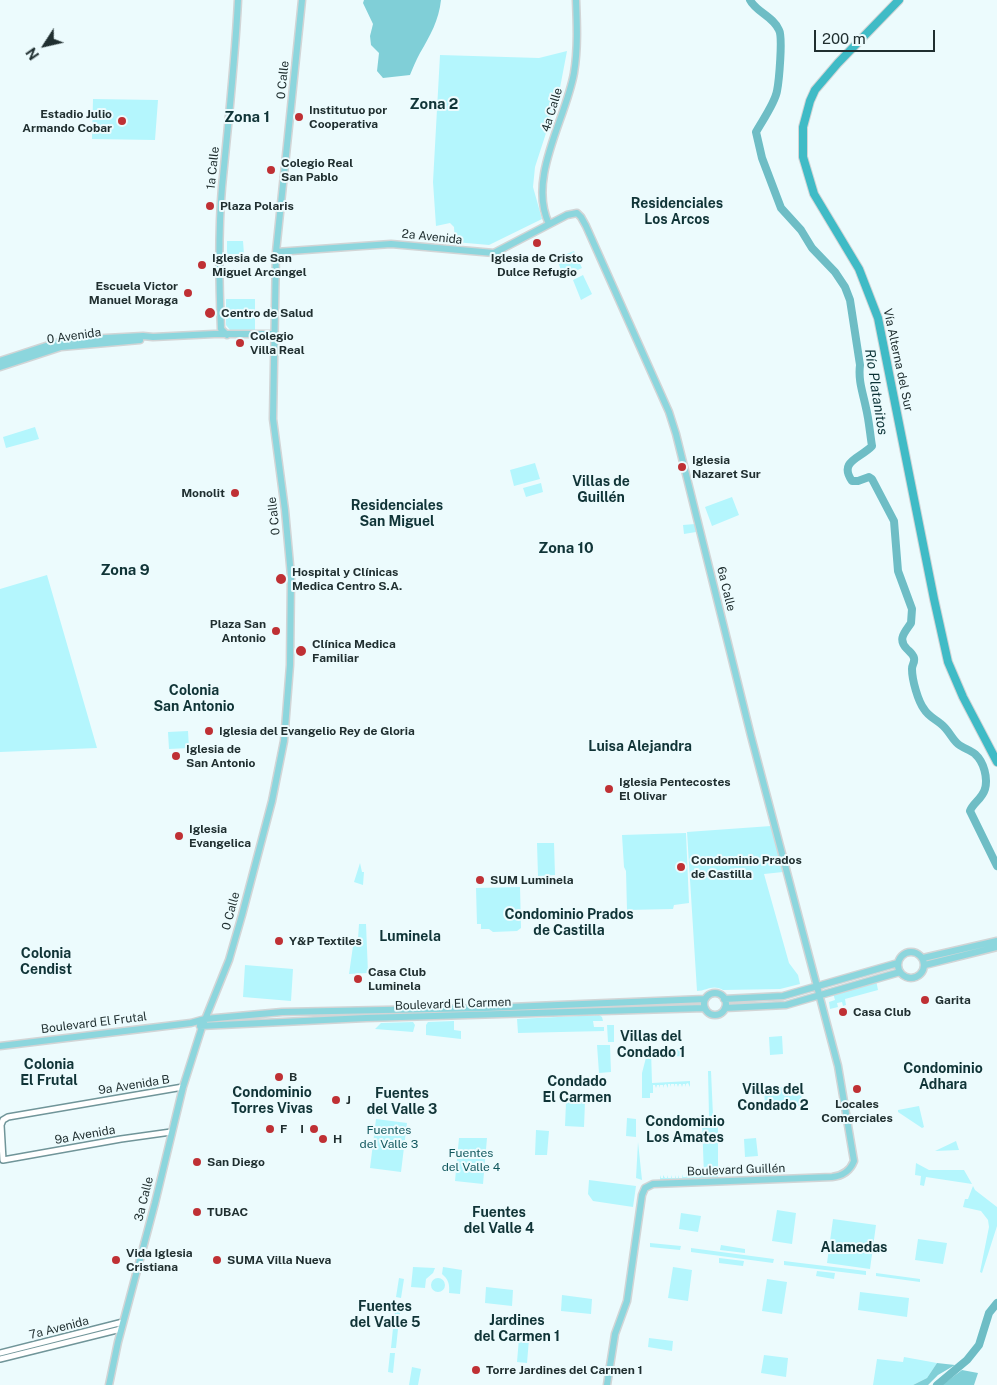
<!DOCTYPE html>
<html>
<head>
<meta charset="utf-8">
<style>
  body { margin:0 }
  #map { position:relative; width:997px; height:1385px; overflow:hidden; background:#ecfbfd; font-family:"Public Sans",sans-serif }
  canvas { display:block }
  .north { position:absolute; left:20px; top:20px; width:50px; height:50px; -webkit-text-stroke:4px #ecfbfd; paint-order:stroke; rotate:235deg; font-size:14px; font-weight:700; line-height:20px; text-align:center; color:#202f30 }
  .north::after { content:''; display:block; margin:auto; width:18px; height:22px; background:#202f30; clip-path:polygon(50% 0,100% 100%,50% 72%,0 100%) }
  .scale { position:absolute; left:814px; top:30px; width:121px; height:22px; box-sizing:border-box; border:2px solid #202f30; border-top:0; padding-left:6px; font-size:15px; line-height:18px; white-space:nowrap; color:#202f30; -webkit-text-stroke:4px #ecfbfd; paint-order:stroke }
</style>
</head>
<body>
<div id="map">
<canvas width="997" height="1385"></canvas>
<div class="north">N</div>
<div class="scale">200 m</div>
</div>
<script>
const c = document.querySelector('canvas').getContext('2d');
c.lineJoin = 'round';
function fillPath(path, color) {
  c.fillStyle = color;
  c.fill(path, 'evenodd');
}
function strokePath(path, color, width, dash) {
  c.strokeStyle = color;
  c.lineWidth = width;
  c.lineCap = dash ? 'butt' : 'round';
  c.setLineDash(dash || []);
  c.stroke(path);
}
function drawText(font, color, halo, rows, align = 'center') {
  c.font = font + ' "Public Sans",sans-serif';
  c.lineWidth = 4;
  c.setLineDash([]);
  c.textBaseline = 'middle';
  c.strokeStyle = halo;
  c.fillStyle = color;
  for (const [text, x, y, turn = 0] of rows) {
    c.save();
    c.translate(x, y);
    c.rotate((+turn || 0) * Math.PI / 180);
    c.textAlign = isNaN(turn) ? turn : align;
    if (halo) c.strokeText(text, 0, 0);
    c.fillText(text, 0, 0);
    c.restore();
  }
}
const green = new Path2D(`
  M567,51L559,93L535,167L533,187L542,219L489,245L455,242L454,227L450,223L436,226L433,182L440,55L539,58Z
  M93,99L158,100L155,140L92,139Z
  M227,241H243L244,254H227Z
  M574,251L582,268L563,277L557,258Z
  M583,275L592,294L581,300L573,280Z
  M226,299H255V331L230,330L226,325Z
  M35,427L39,439L6,448L3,437Z
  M535,463L540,479L514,486L510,470Z
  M541,483L543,492L526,497L523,488Z
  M732,497L739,515L712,526L705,507Z
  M695,524L696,532L684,534L683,525Z
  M47,575L97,748L0,752V589Z
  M188,731L189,748L169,749L168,732Z
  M771,826L783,872L764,874L789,963L798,975L800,984L780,989L723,990C712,984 707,991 697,991L687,832Z
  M686,833L689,903L674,905L673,909L627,910L626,871L624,867L622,835Z
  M537,843H554L555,875L538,876Z
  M360,863L362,872H364L363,885L354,882Z
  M520,887L521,928L517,931L493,932L489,929H481V924H477L476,888Z
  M359,924H366L368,973L349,974L354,939H358Z
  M245,965L293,969L291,1001L243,997Z
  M876,980L878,990L845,999L846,1005L843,1006L842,1002L837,1003L838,1007L830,1009L829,1002L835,1000L833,993Z
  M599,1015L602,1017L603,1021H593L594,1027H604V1031L518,1033L517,1019Z
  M454,1021V1030L461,1031V1039L426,1035V1025L428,1022Z
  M413,1022L415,1025L413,1032L375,1029L381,1023Z
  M607,1025H614V1042H608Z
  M782,1036L783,1054L770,1055L769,1037Z
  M597,1045H610L611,1072L599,1073Z
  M684,1049L685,1056L665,1057V1052L667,1050Z
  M648,1050H651L652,1083L690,1081V1087L688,1083L686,1084L685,1087V1084H683L682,1087L681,1084H679L678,1087L677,1084H675L674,1087V1084H671L670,1087V1084H668V1088L666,1084L664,1085L663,1088V1085H660L659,1088V1085H657L656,1088L655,1085H653V1093H650V1098H642V1073Z
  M708,1071H711L713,1116H709Z
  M801,1087L802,1106L765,1107L764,1088Z
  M566,1102H585L584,1127L565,1126Z
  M919,1106L924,1127L922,1128L898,1112V1110Z
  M627,1118L636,1119V1137L626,1136Z
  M376,1119L407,1123L401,1172L370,1168Z
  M702,1121H718V1178L660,1181V1175L661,1178H663V1175L665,1178H667V1175L668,1178H671L672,1175V1178H675L676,1175V1178H678L679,1175V1178H682L683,1174V1177H686L687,1174V1177H689L690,1174L691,1177H693L694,1174V1177H697L698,1173V1176H700L701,1173L702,1176H704Z
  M536,1130L549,1131L547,1155H535Z
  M459,1138H487L483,1184L455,1181Z
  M756,1138L758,1156L745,1157L744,1139Z
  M956,1141L959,1150L935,1151Z
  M638,1142L642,1180L636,1178Z
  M916,1163L929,1170H964L972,1184L926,1177L924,1186L920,1185L921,1176L915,1175Z
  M589,1180L636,1186L633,1207L593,1201L588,1194Z
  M973,1186L975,1190L997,1207V1226L982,1273L980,1272L989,1227L988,1220L981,1211L963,1207L965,1199H968Z
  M777,1210L796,1213L792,1244L772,1241Z
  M681,1213L701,1216L698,1232L679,1229Z
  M833,1219L876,1225L870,1269L827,1263Z
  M918,1239L947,1243L943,1264L915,1260Z
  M650,1243L681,1246L680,1250L650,1247Z
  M721,1245L745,1249V1253L720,1250Z
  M691,1248L774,1259L773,1263L691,1252Z
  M719,1258L744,1261L743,1266L719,1263Z
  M784,1261L866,1271V1275L784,1265Z
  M413,1267L435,1268L433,1273L426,1279L425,1288L411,1287Z
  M443,1267L462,1270L460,1294L449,1293C450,1284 448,1279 442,1274Z
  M673,1267L692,1270L688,1301L668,1298Z
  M817,1271L835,1273L834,1279L816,1276Z
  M876,1273L920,1279V1282L876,1276Z
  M399,1278L404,1279L401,1298L396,1297Z
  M431 1285a7 7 0 1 1 14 0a7 7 0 1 1-14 0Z
  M767,1279L787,1282L782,1314L762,1311Z
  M486,1287L513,1290L512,1306L485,1303Z
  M860,1292L909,1298L907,1317L858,1310Z
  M562,1295L592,1299L591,1314L561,1311Z
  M396,1302L401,1303L399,1322H394Z
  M113,1325L112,1331L0,1359V1353L4,1358L6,1352Z
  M393,1328L398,1329L396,1348H391Z
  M519,1338L529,1339L527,1363L517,1362Z
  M649,1338L673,1341L672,1351L648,1347Z
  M390,1353H395L393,1373L388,1372Z
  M764,1355L788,1358L786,1377L761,1373Z
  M904,1357L937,1363L927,1378L913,1385H873L877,1359L903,1362Z
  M412,1367L421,1369L418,1385H409Z`);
const forest = new Path2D(`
  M364,0H441C439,20 430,36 420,53C416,60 413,68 410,75L383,78L377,71L379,53L371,45L370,36L373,24L363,3Z
  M937,1363L955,1365L938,1375L928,1385H913L927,1378Z
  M962,1370L978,1373L974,1385H942Z`);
const river = new Path2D(`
  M750,0C756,12 773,16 779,30C783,37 779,81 777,91C775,103 762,121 756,132L762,158L781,208L801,230L812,248L835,272L845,287L850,300L860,365C858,381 863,393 866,408C869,420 870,434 872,446C861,458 838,461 852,481H858L869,477L872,479L894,521L898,571L912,609L911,623C905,632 897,639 907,649C910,652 913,654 914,658C915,663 912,664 912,669C912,680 918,701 924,709C928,716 935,719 941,724C948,729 952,739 958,744C963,748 970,750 975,754C984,762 988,778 985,789C982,799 973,803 970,811L997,866
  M937,1385L967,1360L979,1345L989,1313L997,1303`);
const minor = new Path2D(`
  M171,1132L121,1139L3,1160L1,1125L3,1120L8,1117L183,1087
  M0,1353L123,1322
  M0,1359L121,1329`);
const major = new Path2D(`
  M549,224C527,178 566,119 574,73C578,49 577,24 576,0
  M276,252L391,244L494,253L567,215L577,213L581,217L586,226L669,412L676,434L751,736L838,1066L854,1161C850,1171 842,1176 832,1177L653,1184L645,1188L642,1195L627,1301L615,1334L607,1385
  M227,335L221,329C219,282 218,234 222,187C228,125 235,63 238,0
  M0,361L52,344L69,340L143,336L153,337L214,334H275
  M0,367L61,347L140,340
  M898 965a13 13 0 1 1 26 0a13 13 0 1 1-26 0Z
  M923,958L997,941
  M925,965L997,947
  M704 1004a11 11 0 1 1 22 0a11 11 0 1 1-22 0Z
  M724,999L783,996L898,963
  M725,1008L786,1005L900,972
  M200,1026L366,1018L705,1008
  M0,1046L191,1023L205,1019L282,1012L485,1008L705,999
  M109,1385L118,1342L155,1203L183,1087L202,1027L229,960L242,915L272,801L284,741L290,665L291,576L285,510L273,419L276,252L302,0`);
const highway = new Path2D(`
  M899,0L838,63L815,90L810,101L803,127V157L814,194L859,269L878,318L934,599L948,662L963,697L997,762`);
const markers = [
  [299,117,5,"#bf3034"],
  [122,121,5,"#bf3034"],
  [271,170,5,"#bf3034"],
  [210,206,5,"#bf3034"],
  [537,243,5,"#bf3034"],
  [202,265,5,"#bf3034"],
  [188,293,5,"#bf3034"],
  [210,313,6,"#bf3034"],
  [240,343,5,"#bf3034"],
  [682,467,5,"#bf3034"],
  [235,493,5,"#bf3034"],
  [281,579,6,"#bf3034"],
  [276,631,5,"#bf3034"],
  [301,651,6,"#bf3034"],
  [209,731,5,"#bf3034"],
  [176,756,5,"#bf3034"],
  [609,789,5,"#bf3034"],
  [179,836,5,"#bf3034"],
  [681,867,5,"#bf3034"],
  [480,880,5,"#bf3034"],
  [279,941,5,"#bf3034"],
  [358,979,5,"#bf3034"],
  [925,1000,5,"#bf3034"],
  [843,1012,5,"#bf3034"],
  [279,1077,5,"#bf3034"],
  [857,1089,5,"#bf3034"],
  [336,1100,5,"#bf3034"],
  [270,1129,5,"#bf3034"],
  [314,1129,5,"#bf3034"],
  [323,1139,5,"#bf3034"],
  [197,1162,5,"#bf3034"],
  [197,1212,5,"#bf3034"],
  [116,1260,5,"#bf3034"],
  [217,1260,5,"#bf3034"],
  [476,1370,5,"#bf3034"]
];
const streetNames = [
  ["0 Calle",283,80,-84],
  ["4a Calle",552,110,-73],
  ["1a Calle",213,168,-84],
  ["2a Avenida",432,237,6],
  ["0 Avenida",74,336,-8],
  ["Vía Alterna del Sur",898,360,78],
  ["0 Calle",274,516,-96],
  ["6a Calle",726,589,76],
  ["0 Calle",231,911,-75],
  ["Boulevard El Carmen",453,1004,-2],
  ["Boulevard El Frutal",94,1023,-7],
  ["9a Avenida B",134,1085,-9],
  ["9a Avenida",85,1135,-10],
  ["Boulevard Guillén",736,1170,-2],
  ["3a Calle",144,1199,-76],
  ["7a Avenida",59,1328,-14]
];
const poiNames = [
  ["Institutuo por",309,110],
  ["Cooperativa",309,124],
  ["Estadio Julio",112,114,"right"],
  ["Armando Cobar",112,128,"right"],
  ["Colegio Real",281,163],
  ["San Pablo",281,177],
  ["Plaza Polaris",220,206],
  ["Iglesia de San",212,258],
  ["Miguel Arcangel",212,272],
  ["Iglesia de Cristo",537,258,"center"],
  ["Dulce Refugio",537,272,"center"],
  ["Escuela Victor",178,286,"right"],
  ["Manuel Moraga",178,300,"right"],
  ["Centro de Salud",221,313],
  ["Colegio",250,336],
  ["Villa Real",250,350],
  ["Iglesia",692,460],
  ["Nazaret Sur",692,474],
  ["Monolit",225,493,"right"],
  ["Hospital y Clínicas",292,572],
  ["Medica Centro S.A.",292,586],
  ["Plaza San",266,624,"right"],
  ["Antonio",266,638,"right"],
  ["Clínica Medica",312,644],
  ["Familiar",312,658],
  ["Iglesia del Evangelio Rey de Gloria",219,731],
  ["Iglesia de",186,749],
  ["San Antonio",186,763],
  ["Iglesia Pentecostes",619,782],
  ["El Olivar",619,796],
  ["Iglesia",189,829],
  ["Evangelica",189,843],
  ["Condominio Prados",691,860],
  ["de Castilla",691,874],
  ["SUM Luminela",490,880],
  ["Y&P Textiles",289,941],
  ["Casa Club",368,972],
  ["Luminela",368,986],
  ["Garita",935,1000],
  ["Casa Club",853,1012],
  ["B",289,1077],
  ["J",346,1100],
  ["Locales",857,1104,"center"],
  ["Comerciales",857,1118,"center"],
  ["F",280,1129],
  ["I",304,1129,"right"],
  ["H",333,1139],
  ["San Diego",207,1162],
  ["TUBAC",207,1212],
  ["Vida Iglesia",126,1253],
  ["Cristiana",126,1267],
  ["SUMA Villa Nueva",227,1260],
  ["Torre Jardines del Carmen 1",486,1370]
];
const parkNames = [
  ["Fuentes",389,1130],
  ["del Valle 3",389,1144],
  ["Fuentes",471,1153],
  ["del Valle 4",471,1167]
];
const neighbourhoodNames = [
  ["Residenciales",677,204],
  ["Los Arcos",677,220],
  ["Villas de",601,482],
  ["Guillén",601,498],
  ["Residenciales",397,506],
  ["San Miguel",397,522],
  ["Colonia",194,691],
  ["San Antonio",194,707],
  ["Luisa Alejandra",640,747],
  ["Condominio Prados",569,915],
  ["de Castilla",569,931],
  ["Luminela",410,937],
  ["Colonia",46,954],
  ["Cendist",46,970],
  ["Villas del",651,1037],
  ["Condado 1",651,1053],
  ["Colonia",49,1065],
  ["El Frutal",49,1081],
  ["Condominio",943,1069],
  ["Adhara",943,1085],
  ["Condado",577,1082],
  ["El Carmen",577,1098],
  ["Villas del",773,1090],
  ["Condado 2",773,1106],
  ["Condominio",272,1093],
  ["Torres Vivas",272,1109],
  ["Fuentes",402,1094],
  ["del Valle 3",402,1110],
  ["Condominio",685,1122],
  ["Los Amates",685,1138],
  ["Fuentes",499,1213],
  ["del Valle 4",499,1229],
  ["Alamedas",854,1248],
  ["Fuentes",385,1307],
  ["del Valle 5",385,1323],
  ["Jardines",517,1321],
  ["del Carmen 1",517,1337]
];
const waterNames = [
  ["Río Platanitos",876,392,81]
];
const quarterNames = [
  ["Zona 2",434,104],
  ["Zona 1",247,117],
  ["Zona 10",566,548],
  ["Zona 9",125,570]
];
fillPath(green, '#b4f6fd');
fillPath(forest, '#80cfd7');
strokePath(river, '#6ebdc5', 8);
strokePath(minor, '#709599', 8);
strokePath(major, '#d2d5d6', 9);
strokePath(highway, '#d2d5d6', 10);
strokePath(minor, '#fff', 5);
strokePath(major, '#8cd6dd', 6);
strokePath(highway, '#3fbbc6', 8);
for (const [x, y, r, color] of markers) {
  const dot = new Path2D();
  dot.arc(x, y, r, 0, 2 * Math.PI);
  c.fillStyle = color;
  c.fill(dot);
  strokePath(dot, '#ecfbfd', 2);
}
drawText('12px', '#202f30', '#ecfbfd', streetNames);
drawText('bold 12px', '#202f30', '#ecfbfd', poiNames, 'left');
drawText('12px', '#11575d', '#ecfbfd', parkNames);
drawText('bold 14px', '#103437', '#ecfbfd', neighbourhoodNames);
drawText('italic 14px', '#0a3236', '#ecfbfd', waterNames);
drawText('bold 15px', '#103437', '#ecfbfd', quarterNames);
</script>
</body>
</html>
